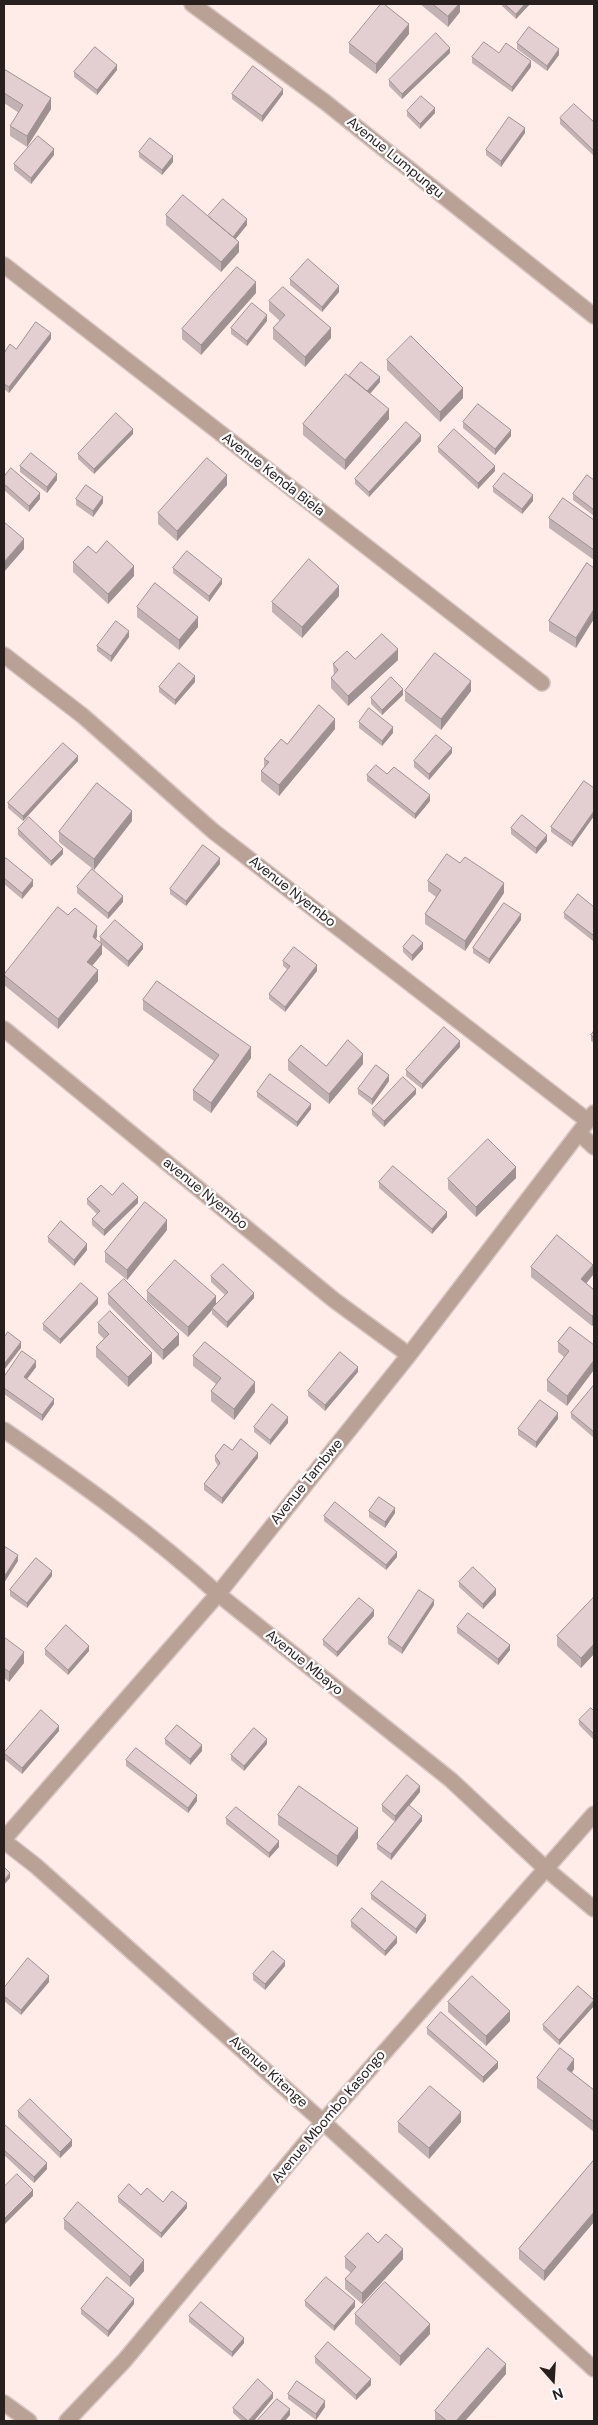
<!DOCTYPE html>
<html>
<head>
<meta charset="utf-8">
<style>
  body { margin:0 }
  #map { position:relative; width:598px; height:2425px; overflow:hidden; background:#ffebe7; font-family:"DM Sans",sans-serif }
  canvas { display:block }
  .frame { position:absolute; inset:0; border:5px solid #27201f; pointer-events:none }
  .north { position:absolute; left:528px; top:2355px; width:50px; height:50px; -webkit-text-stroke:4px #fdfdfd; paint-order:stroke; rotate:161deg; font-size:14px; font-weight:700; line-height:20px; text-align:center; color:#27201f }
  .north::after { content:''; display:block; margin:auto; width:18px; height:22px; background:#27201f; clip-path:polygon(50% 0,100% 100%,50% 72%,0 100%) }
</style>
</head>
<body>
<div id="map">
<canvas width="598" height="2425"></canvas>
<div class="frame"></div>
<div class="north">N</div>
</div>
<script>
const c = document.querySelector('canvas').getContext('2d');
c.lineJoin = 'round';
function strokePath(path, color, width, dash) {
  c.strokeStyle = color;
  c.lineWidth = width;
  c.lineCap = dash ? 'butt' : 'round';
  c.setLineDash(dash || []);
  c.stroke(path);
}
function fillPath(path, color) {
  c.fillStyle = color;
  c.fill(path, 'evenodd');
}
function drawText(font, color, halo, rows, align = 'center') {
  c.font = font + ' "DM Sans",sans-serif';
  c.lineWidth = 4.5;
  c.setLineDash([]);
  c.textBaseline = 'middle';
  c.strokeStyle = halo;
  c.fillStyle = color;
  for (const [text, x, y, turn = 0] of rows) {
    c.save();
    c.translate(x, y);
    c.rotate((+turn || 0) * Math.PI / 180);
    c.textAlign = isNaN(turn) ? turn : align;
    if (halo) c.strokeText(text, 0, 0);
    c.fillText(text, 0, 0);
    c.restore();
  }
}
const street = new Path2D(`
  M192,4L325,102L594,316
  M4,265L542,683
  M4,655L83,716L213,831L588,1121
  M4,1029L334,1300L409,1355
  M579,1133L594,1147
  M4,1430C79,1482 150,1532 218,1594L451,1780L545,1868L594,1909
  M4,1839L218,1594L409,1355L594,1113
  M4,1841L36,1866L323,2122L594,2369
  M4,2403L29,2421
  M67,2421L124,2361L323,2122L594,1814`);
const wall = new Path2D(`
  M420,4H460V12L448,27Z
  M502,4H530L516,19L502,6Z
  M409,34L376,74L349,53V43Z
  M517,43L559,55L547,71L517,49Z
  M450,53L402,99L389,86V80Z
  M499,53L531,67L512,92L472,63V57Z
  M4,69L51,109L27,147L10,136V126L19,113L4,103Z
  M117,70L97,95L74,77V72Z
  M232,94H283L262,122L232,99Z
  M407,111L435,113L420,129L407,116Z
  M560,118L594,122V156L560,124Z
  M525,133L501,167L486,155V150Z
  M139,152L173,162L162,175L139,157Z
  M54,155L31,184L14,170V164Z
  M166,215L208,217L247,225L235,240L239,252L221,272L166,225Z
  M290,279L339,292L322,312L290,285Z
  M256,293L201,355L182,339V329Z
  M269,301L331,338L305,367L273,339V328L280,321L269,311Z
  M267,321L247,346L231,334V328Z
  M51,339L9,393L4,389V353Z
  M387,360L463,398L440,422L387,370Z
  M349,376L380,382L370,394L389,419L345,470L303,435V424Z
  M463,422L511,436L495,455L463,428Z
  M133,434L94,474L78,459V454Z
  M421,441L369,497L355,484V479Z
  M438,447L495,471L478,489L438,452Z
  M20,466L57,480L47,493L20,472Z
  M4,477L40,499L29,512L4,490Z
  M594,480V516L573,500V494Z
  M227,485L177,541L158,524V513Z
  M493,487L533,501L522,514L493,492Z
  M76,499L103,503L93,517L76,505Z
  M549,518L594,520V560L549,528Z
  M73,562L134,576L108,604L73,572Z
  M587,563L576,648L549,631V621Z
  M173,568L222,584L209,602L173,573Z
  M339,596L302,638L272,612V602Z
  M137,607L198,627L179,650L137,617Z
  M129,637L111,662L97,651V646Z
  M355,659L398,660L348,706L331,688V678L334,675L333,664Z
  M195,682L175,705L159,692V687Z
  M405,691H471L441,730L405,701Z
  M403,695L382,715L371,704V698Z
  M359,722L393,733L382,746L359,728Z
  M335,729L279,796L261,781V771L264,767V759L287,744Z
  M452,753L429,780L414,767V761Z
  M78,761L23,821L8,808V803Z
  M387,774L430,801L415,819L367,781V775Z
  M594,788V816L572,847L551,832V827Z
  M132,821L94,870L59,842V832Z
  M511,828L547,841L536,854L511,834Z
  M18,829L63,854L51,866L18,835Z
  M4,861L33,886L22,899L4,884Z
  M220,864L186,906L170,894V889Z
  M428,881L504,893L465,951L425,924V914L436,897L428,891Z
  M77,887L123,902L108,919L77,893Z
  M594,907V939L593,941L564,918V913Z
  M68,915L97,936L96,939L100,942V937L143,949L128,967L102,945V954L92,966L98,981L58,1029L4,985V974Z
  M521,920L489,964L473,953V948Z
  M403,947L423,949L412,961L403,952Z
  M283,961L317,971L285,1012L269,999V994L287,969L283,966Z
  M143,1000L251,1058L211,1113L193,1100V1090L214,1061L143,1010Z
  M594,1031V1043L591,1041V1035Z
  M460,1047L422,1089L406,1076V1070Z
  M288,1060L326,1066L363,1064L329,1104L288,1070Z
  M389,1081L372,1105L358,1094V1089Z
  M257,1092L311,1109L297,1127L257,1097Z
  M416,1094L384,1127L372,1115V1110Z
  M516,1178L476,1217L448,1189V1179Z
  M379,1182L447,1217L432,1234L379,1188Z
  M112,1195L138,1203L104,1236L92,1225V1219L97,1214L87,1204V1199Z
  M167,1230L127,1280L105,1262V1252Z
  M48,1237L87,1250L74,1266L48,1242Z
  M531,1267L593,1275L586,1283L594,1290V1324L592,1326L531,1277Z
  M211,1276L254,1298L227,1328L212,1314V1310L188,1337L147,1301V1291L216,1304L225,1295L211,1282Z
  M108,1294L179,1345L163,1360L108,1304Z
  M98,1304L60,1344L43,1330V1324Z
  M98,1323L152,1363L128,1387L96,1357V1347L104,1339L98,1333Z
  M570,1327L567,1406L547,1391V1380L564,1357L558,1352V1342Z
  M193,1356L255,1392L234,1420L211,1401V1391L216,1384L193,1366Z
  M36,1367L27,1379L54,1404L42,1421L4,1394V1377Z
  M358,1372L325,1411L308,1396V1391Z
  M594,1385V1438L571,1418V1413Z
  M558,1419L536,1448L518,1435V1429Z
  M288,1423L270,1445L254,1432V1427Z
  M232,1450L258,1458L222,1504L204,1490V1484L218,1466L215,1461V1456Z
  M369,1511L395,1513L385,1528L369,1517Z
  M324,1516L397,1557L386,1570L324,1521Z
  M52,1576L27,1608L10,1596V1590Z
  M459,1582L496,1595L483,1609L459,1587Z
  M594,1597V1654L581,1668L557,1646V1636Z
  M434,1605L402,1654L388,1644V1638Z
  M374,1616L337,1657L323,1645V1640Z
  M457,1627L510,1650L498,1665L457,1633Z
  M4,1637L24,1663L9,1682L4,1678Z
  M45,1649L89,1651L68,1675L45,1655Z
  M594,1711V1740L579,1725V1720Z
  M59,1731L22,1774L4,1759V1753Z
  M165,1739L202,1751L190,1765L165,1744Z
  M267,1744L244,1771L231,1760V1755Z
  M126,1760L197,1801L188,1813L126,1766Z
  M420,1792L409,1806L422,1821L391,1860L377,1849V1844L395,1822L382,1811V1805Z
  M278,1815L358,1838L337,1867L278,1825Z
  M226,1818L279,1847L269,1858L226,1824Z
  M371,1894L426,1921L416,1934L371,1899Z
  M351,1921L397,1943L385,1956L351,1927Z
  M285,1966L265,1990L253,1980V1974Z
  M49,1982L21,2015L4,2001V1988Z
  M448,2002L510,2021L486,2046L448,2012Z
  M594,2006L559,2045L543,2030V2025Z
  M427,2028L498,2068L483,2083L427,2034Z
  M574,2069L572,2073L594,2090V2132L537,2088V2078Z
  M18,2111L72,2146L60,2158L18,2117Z
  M398,2122H461L429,2159L398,2132Z
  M4,2124L47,2169L34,2183L4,2155Z
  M594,2160V2222L544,2281L519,2259V2249Z
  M141,2195L163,2202L187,2208L161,2238L118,2202V2197Z
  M64,2219L144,2271L130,2287L64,2229Z
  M378,2243L403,2259L362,2304L345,2289V2279L351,2273L345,2268V2257Z
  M305,2301L355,2307L334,2331L305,2306Z
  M134,2304L108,2337L81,2314V2309Z
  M355,2314L430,2334L400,2366L355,2324Z
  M189,2316L244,2343L232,2357L189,2322Z
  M315,2357L371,2385L356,2400L315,2363Z
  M506,2374L465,2421H435V2411Z
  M288,2394L325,2407L316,2420L288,2399Z
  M273,2398L254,2421H242L233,2413V2408Z`);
const shadedWall = new Path2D(`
  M459,4H460V12L448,27V16Z
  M525,4H530L516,19V14Z
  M409,24V34L376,74V64Z
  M450,48V53L402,99V94Z
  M559,49V55L547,71V66Z
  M531,61V67L512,92V87Z
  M117,65V70L97,95V90Z
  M283,89V94L262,122V116Z
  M51,98V109L27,147V136Z
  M435,108V113L420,129V124Z
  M525,128V133L501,167V161Z
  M54,149V155L31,184V178Z
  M173,156V162L162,175V170Z
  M247,219V225L233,242V237Z
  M239,242V252L221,272V262Z
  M256,282V293L201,355V345Z
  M339,286V292L322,312V307Z
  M267,315V321L247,346V341Z
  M331,328V338L305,367V357Z
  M51,333V339L9,393V387Z
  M380,377V382L367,397V391Z
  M463,388V398L440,422V412Z
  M389,409V419L345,470V460Z
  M133,429V434L94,474V469Z
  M511,430V436L495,455V449Z
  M421,435V441L369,497V492Z
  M495,466V471L478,489V483Z
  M57,474V480L47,493V487Z
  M227,475V485L177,541V531Z
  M40,493V499L29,512V506Z
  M533,495V501L522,514V509Z
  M103,497V503L93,517V511Z
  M24,539V549L4,572V562Z
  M134,566V576L108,604V594Z
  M222,579V584L209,602V596Z
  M339,586V596L302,638V627Z
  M594,609V619L576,648V638Z
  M198,617V627L179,650V640Z
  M129,631V637L111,662V656Z
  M398,649V660L348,706V696Z
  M195,676V682L175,705V700Z
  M471,681V691L441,730V719Z
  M403,689V695L382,715V710Z
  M335,719V729L279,796V785Z
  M393,727V733L382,746V741Z
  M452,748V753L429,780V774Z
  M78,756V761L23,821V816Z
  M430,795V801L415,819V814Z
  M132,811V821L94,870V859Z
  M594,811V816L572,847V842Z
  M547,835V841L536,854V848Z
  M63,849V854L51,866V861Z
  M220,858V864L186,906V901Z
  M33,880V886L22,899V893Z
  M504,883V893L465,951V941Z
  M123,896V902L108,919V913Z
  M521,914V920L489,964V959Z
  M97,926V936L93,947V937Z
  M423,943V949L412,961V955Z
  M102,944V954L87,972V962Z
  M143,944V949L128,967V961Z
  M317,965V971L285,1012V1007Z
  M98,970V981L58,1029V1019Z
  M460,1041V1047L422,1089V1084Z
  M251,1047V1058L211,1113V1103Z
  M363,1054V1064L329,1104V1094Z
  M389,1075V1081L372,1105V1099Z
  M416,1089V1094L384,1127V1121Z
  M311,1104V1109L297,1127V1122Z
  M516,1167V1178L476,1217V1207Z
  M138,1197V1203L104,1236V1230Z
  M447,1212V1217L432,1234V1229Z
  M167,1220V1230L127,1280V1270Z
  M87,1244V1250L74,1266V1260Z
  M593,1265V1275L581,1290V1279Z
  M254,1293V1298L227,1328V1322Z
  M216,1296V1306L212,1308V1310L188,1337V1327Z
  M98,1298V1304L60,1344V1339Z
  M594,1314V1324L592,1326V1316Z
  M179,1334V1345L163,1360V1350Z
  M21,1342V1348L4,1370V1364Z
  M152,1353V1363L128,1387V1377Z
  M594,1360V1370L567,1406V1396Z
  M36,1361V1367L24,1383V1377Z
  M358,1367V1372L325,1411V1405Z
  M255,1382V1392L234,1420V1409Z
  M54,1399V1404L42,1421V1415Z
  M558,1413V1419L536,1448V1442Z
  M288,1417V1423L270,1445V1440Z
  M258,1453V1458L222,1504V1498Z
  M395,1508V1513L385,1528V1522Z
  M397,1552V1557L386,1570V1565Z
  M18,1555V1561L4,1583V1577Z
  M52,1571V1576L27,1608V1603Z
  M496,1589V1595L483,1609V1604Z
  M434,1600V1605L402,1654V1648Z
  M374,1610V1616L337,1657V1652Z
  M594,1644V1654L581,1668V1658Z
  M510,1645V1650L498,1665V1659Z
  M89,1646V1651L68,1675V1670Z
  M24,1652V1663L9,1682V1672Z
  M59,1726V1731L22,1774V1768Z
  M267,1739V1744L244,1771V1766Z
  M202,1745V1751L190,1765V1759Z
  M420,1786V1792L395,1822V1816Z
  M197,1795V1801L188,1813V1808Z
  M422,1816V1821L391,1860V1854Z
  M358,1828V1838L337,1867V1856Z
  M279,1841V1847L269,1858V1853Z
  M10,1873V1878L4,1885V1880Z
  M426,1915V1921L416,1934V1929Z
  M397,1937V1943L385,1956V1951Z
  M285,1961V1966L265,1990V1984Z
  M49,1976V1982L21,2015V2010Z
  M594,2000V2006L559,2045V2040Z
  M510,2011V2021L486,2046V2036Z
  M574,2059V2069L567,2079V2069Z
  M498,2062V2068L483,2083V2077Z
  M461,2112V2122L429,2159V2148Z
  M72,2140V2146L60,2158V2152Z
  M47,2163V2169L34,2183V2177Z
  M33,2190V2196L4,2225V2219Z
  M187,2203V2208L161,2238V2233Z
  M594,2212V2222L544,2281V2271Z
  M403,2249V2259L362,2304V2293Z
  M144,2260V2271L130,2287V2277Z
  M134,2299V2304L108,2337V2331Z
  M355,2301V2307L334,2331V2326Z
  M430,2324V2334L400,2366V2356Z
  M244,2338V2343L232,2357V2352Z
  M506,2364V2374L465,2421H456Z
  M371,2379V2385L356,2400V2395Z
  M273,2393V2398L254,2421H249Z
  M325,2401V2407L316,2420V2414Z
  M290,2409V2415L285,2421H280Z`);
const building = new Path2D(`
  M381,4H384L409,24L376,64L349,43Z
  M433,4H459L448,16Z
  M505,4H525L516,14Z
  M529,27L559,49L547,66L517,43Z
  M436,33L450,48L402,94L389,80Z
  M484,42L499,53L506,43L531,61L512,87L472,57Z
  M95,47L117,65L97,90L74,72Z
  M253,66L283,89L262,116L232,94Z
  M4,69L51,98L27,136L10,126L23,105L4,93Z
  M421,96L435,108L420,124L407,111Z
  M574,104L594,122V151L560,118Z
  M509,117L525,128L501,161L486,150Z
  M38,136L54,149L31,178L14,164Z
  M150,138L173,156L162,170L139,152Z
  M183,195L239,242L221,262L166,215Z
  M223,199L247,219L233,237L208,216Z
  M308,259L339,286L322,307L290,279Z
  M237,267L256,282L201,345L182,329Z
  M283,287L331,328L305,357L273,328L285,315L269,301Z
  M252,303L267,315L247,341L231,328Z
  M36,322L51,333L9,387L4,384V353L10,344L16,349Z
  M411,336L463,388L440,412L387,360Z
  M361,362L380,377L367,391L349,376Z
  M346,374L389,409L345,460L303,424Z
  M478,404L511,430L495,449L463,422Z
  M116,413L133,429L94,469L78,454Z
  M406,422L421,435L369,492L355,479Z
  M454,429L495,466L478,483L438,447Z
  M31,453L57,474L47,487L20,466Z
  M207,458L227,475L177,531L158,513Z
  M11,468L40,493L29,506L4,484V477Z
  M504,473L533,495L522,509L493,487Z
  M587,475L594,480V510L573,494Z
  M86,485L103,497L93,511L76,499Z
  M563,498L594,520V550L549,518Z
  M4,522L24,539L4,562Z
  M107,541L134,566L108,594L73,562L88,546L96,553Z
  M187,551L222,579L209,596L173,568Z
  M309,559L339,586L302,627L272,602Z
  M587,563L594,568V609L576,638L549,621Z
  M155,583L198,617L179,640L137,607Z
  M116,621L129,631L111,656L97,646Z
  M382,634L398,649L348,696L331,678L338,670L333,664L347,651L355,659Z
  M435,653L471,681L441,719L405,691Z
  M179,663L195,676L175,700L159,687Z
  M391,677L403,689L382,710L371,698Z
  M319,705L335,719L279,785L261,771L269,762L264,759L281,739L287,744Z
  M369,708L393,727L382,741L359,722Z
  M436,735L452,748L429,774L414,761Z
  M63,743L78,756L23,816L8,803Z
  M376,765L387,774L394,767L430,795L415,814L367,775Z
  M584,781L594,788V811L572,842L551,827Z
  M97,783L132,811L94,859L59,832Z
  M522,815L547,835L536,848L511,828Z
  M29,817L63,849L51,861L18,829Z
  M203,845L220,858L186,901L170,889Z
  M447,854L460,863L465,857L504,883L465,941L425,914L441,890L428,881Z
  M6,858L33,880L22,893L4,878V861Z
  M92,869L123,896L108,913L77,887Z
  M578,894L594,907V933L593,935L564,913Z
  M504,903L521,914L489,959L473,948Z
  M58,907L68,915L75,908L97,926L93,937L102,944L87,962L98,970L58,1019L4,975Z
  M115,920L143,944L128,961L100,937Z
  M413,935L423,943L412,955L403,947Z
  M294,947L317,965L285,1007L269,994L290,966L283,961Z
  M157,981L251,1047L211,1103L193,1090L219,1055L143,1000Z
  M444,1027L460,1041L422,1084L406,1070Z
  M594,1031V1038L591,1035Z
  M348,1040L363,1054L329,1094L288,1060L301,1045L326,1066Z
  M376,1065L389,1075L372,1099L358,1089Z
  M270,1074L311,1104L297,1122L257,1092Z
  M403,1077L416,1089L384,1121L372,1110Z
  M488,1139L516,1167L476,1207L448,1179Z
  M393,1166L447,1212L432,1229L379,1182Z
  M123,1183L138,1197L104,1230L92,1219L100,1211L87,1199L101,1185L112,1195Z
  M145,1202L167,1220L127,1270L105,1252Z
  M61,1221L87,1244L74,1260L48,1237Z
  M557,1235L593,1265L581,1279L594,1290V1314L592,1316L531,1267Z
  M175,1260L216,1296L188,1327L147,1291Z
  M223,1264L254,1293L227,1322L212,1308L228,1292L211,1276Z
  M124,1279L179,1334L163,1350L108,1294Z
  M81,1283L98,1298L60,1339L43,1324Z
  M110,1311L152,1353L128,1377L96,1347L109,1334L98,1323Z
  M570,1327L594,1345V1360L567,1396L547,1380L569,1351L558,1342Z
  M8,1332L21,1342L4,1364V1338Z
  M205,1342L255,1382L234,1409L211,1391L221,1378L193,1356Z
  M22,1351L36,1361L24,1377L54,1399L42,1415L4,1388V1377Z
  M340,1352L358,1367L325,1405L308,1391Z
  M594,1385V1432L571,1413Z
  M540,1400L558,1413L536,1442L518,1429Z
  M272,1404L288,1417L270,1440L254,1427Z
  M241,1439L258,1453L222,1498L204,1484L220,1463L215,1456L224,1444L232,1450Z
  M379,1497L395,1508L385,1522L369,1511Z
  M335,1502L397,1552L386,1565L324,1516Z
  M4,1546L18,1555L4,1577Z
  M36,1558L52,1571L27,1603L10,1590Z
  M473,1567L496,1589L483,1604L459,1582Z
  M419,1590L434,1600L402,1648L388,1638Z
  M594,1597V1644L581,1658L557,1636Z
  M359,1598L374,1610L337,1652L323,1640Z
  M468,1613L510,1645L498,1659L457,1627Z
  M66,1625L89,1646L68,1670L45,1649Z
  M4,1637L24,1652L9,1672L4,1668Z
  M591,1708L594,1711V1734L579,1720Z
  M41,1710L59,1726L22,1768L4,1753Z
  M177,1725L202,1745L190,1759L165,1739Z
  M254,1728L267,1739L244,1766L231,1755Z
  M136,1748L197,1795L188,1808L126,1760Z
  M407,1775L420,1786L395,1816L382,1805Z
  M299,1786L358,1828L337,1856L278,1815Z
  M409,1805L422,1816L391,1854L377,1844Z
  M236,1807L279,1841L269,1853L226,1818Z
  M4,1867L10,1873L4,1880Z
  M382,1881L426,1915L416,1929L371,1894Z
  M362,1908L397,1937L385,1951L351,1921Z
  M273,1951L285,1961L265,1984L253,1974Z
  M28,1958L49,1976L21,2010L4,1996V1988Z
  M472,1976L510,2011L486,2036L448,2002Z
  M578,1986L594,2000L559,2040L543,2025Z
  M441,2012L498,2062L483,2077L427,2028Z
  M560,2048L574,2059L567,2069L594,2090V2122L537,2078Z
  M430,2086L461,2112L429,2148L398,2122Z
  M30,2099L72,2140L60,2152L18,2111Z
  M4,2124L47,2163L34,2177L4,2150Z
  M594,2160V2212L544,2271L519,2249Z
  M17,2174L33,2190L4,2219V2187Z
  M129,2184L141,2195L147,2188L163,2202L172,2191L187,2203L161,2233L118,2197Z
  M78,2202L144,2260L130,2277L64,2219Z
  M368,2233L378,2243L386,2234L403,2249L362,2293L345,2279L356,2267L345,2257Z
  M107,2277L134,2299L108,2331L81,2309Z
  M326,2277L355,2301L334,2326L305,2301Z
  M385,2282L430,2324L400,2356L355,2314Z
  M201,2302L244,2338L232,2352L189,2316Z
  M328,2342L371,2379L356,2395L315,2357Z
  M488,2348L506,2364L456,2421H447L435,2411Z
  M258,2379L273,2393L248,2421L233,2408Z
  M297,2381L325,2401L316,2414L288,2394Z
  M277,2399L290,2409L280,2421H257Z`);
const streetNames = [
  ["Avenue Lumpungu",395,158,39],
  ["Avenue Kenda Biela",273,475,38],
  ["Avenue Nyembo",292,892,38],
  ["avenue Nyembo",205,1194,39],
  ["Avenue Tambwe",307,1482,-51],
  ["Avenue Mbayo",304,1663,39],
  ["Avenue Kitenge",268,2072,42],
  ["Avenue Mbombo Kasongo",329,2117,-50]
];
strokePath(street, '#d8c6c3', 18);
strokePath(street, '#b9a295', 15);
fillPath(wall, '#c3b2b4');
fillPath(shadedWall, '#9f9192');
fillPath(building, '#e3cfd1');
strokePath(building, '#9f9192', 1);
drawText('14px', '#27201f', '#fdfdfd', streetNames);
</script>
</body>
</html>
